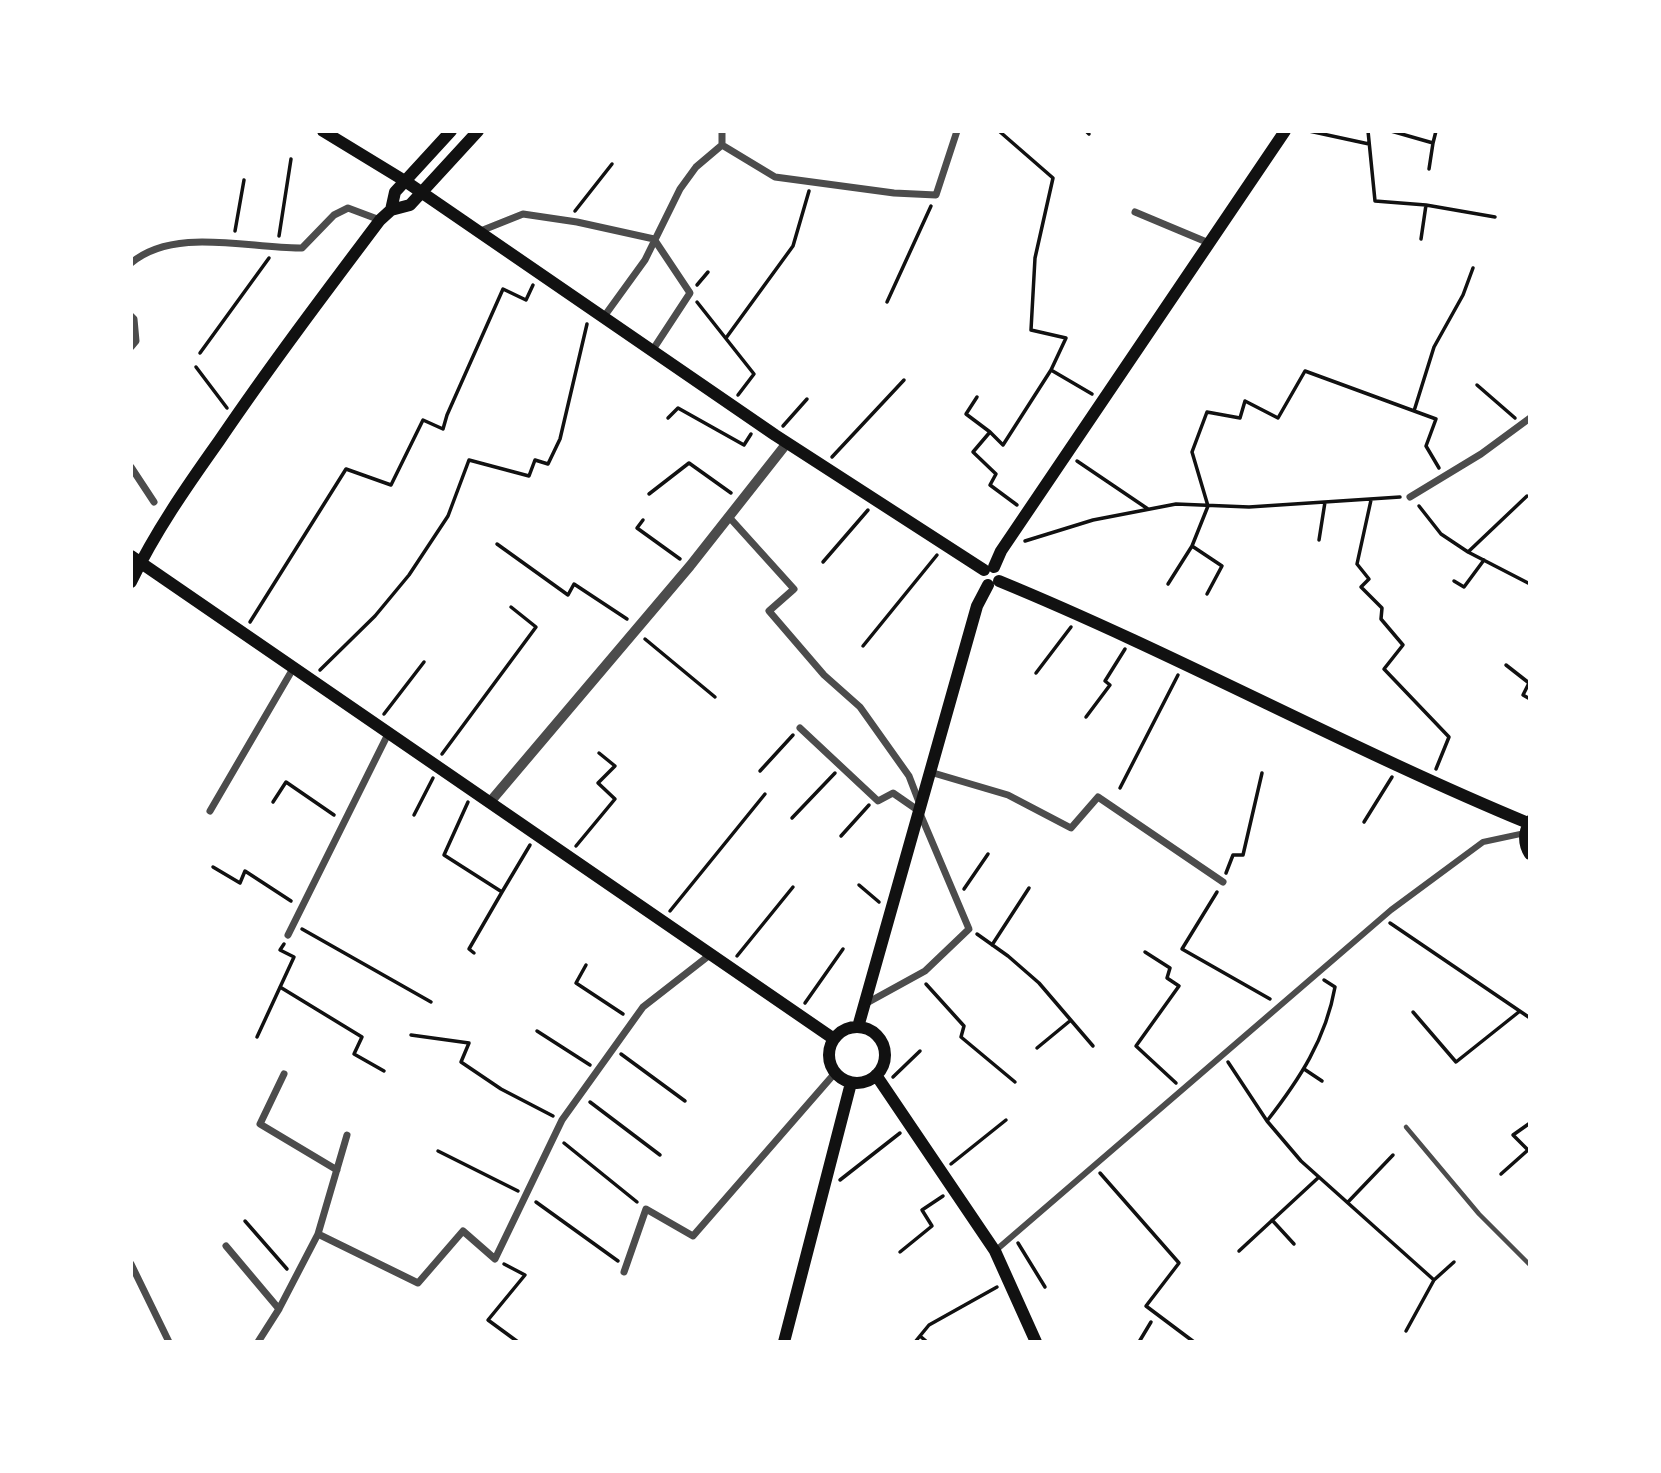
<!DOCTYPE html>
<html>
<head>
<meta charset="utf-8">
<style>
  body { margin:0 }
  #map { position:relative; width:1661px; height:1473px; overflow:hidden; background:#fff; font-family:"Golos Text",sans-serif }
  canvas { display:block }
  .frame { position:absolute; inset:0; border:133px solid #fff; pointer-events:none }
</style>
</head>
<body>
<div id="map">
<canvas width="1661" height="1473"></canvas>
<div class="frame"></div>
</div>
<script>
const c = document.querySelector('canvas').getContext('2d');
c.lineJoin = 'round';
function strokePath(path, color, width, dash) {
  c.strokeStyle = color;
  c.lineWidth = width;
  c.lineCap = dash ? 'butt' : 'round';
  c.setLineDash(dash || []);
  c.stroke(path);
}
const path = new Path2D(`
  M999,131L1053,178L1035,258L1031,330L1066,338L1051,370
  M1086,131L1089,134
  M1309,131L1369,144
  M1368,131L1375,201L1426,205L1495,217
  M1391,131L1433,143L1436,131
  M1429,169L1433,143
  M575,211L612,164
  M235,231L244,180
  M279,236L291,159
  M1421,239L1426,205
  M697,285L708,272
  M697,302L754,374L738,395
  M887,302L931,206
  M726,338L793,246L809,191
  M200,353L269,258
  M196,367L227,408
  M1477,385L1515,418
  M977,397L966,414L990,432L973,452L996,474L990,485L1017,505
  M1414,411L1434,347L1463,295L1473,268
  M668,418L678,408L744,445L751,434
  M783,426L807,399
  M990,432L1003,445L1051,370L1092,394
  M832,457L904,380
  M1077,461L1148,509
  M649,494L689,463L731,493
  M1371,500L1357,564L1369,579L1361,587L1382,608L1381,619L1403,645L1384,669L1449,737L1436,769
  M1419,506L1441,534L1468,552L1530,584
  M643,520L637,528L680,559
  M1319,540L1325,502
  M1025,541L1093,520L1176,504L1249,507L1400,497
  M497,544L568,595L574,584L627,619
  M1468,552L1527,496
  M823,562L868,510
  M1454,581L1464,587L1484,560
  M1168,584L1192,546
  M1207,594L1222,566L1192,546L1208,506L1192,452L1207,412L1240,418L1245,401L1278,418L1305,371L1436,419L1426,446L1439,468
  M250,622L346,469L391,485L423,420L443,429L447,415L503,289L526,300L533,285
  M645,639L715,697
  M863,646L937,555
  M1506,665L1529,683L1523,695L1530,699
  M320,670L375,616L409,575L448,516L469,460L529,476L535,460L548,464L560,439L587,324
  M1036,673L1071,627
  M384,714L424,662
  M1086,717L1110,685L1105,681L1125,649
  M442,754L536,627L511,607
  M760,771L793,735
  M1120,788L1178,675
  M273,802L286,782L334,815
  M468,802L444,855L502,892L469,949L474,953
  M414,815L433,778
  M792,818L835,773
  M1364,822L1392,777
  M841,836L869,805
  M576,846L615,799L598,783L615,766L599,753
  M213,867L240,883L245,871L291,901
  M1226,873L1233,855H1243L1262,773
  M859,885L879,902
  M964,889L988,854
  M502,892L530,845
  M1217,892L1182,949L1270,999
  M670,911L765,794
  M1390,923L1530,1018
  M302,929L431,1002
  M977,934L1008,956L1039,983L1093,1046
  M992,945L1029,888
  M1145,952L1170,968L1167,978L1179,986L1136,1046L1176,1083
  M737,956L793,887
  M586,965L576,983L623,1014
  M926,984L964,1026L961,1037L1015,1082
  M280,987L362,1037L354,1054L384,1071
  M805,1003L843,949
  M1413,1012L1456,1062L1520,1011
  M537,1031L590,1065
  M411,1035L469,1043L461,1062L501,1089L553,1116
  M257,1037L294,957L280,950L284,944
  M1037,1048L1071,1020
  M621,1054L685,1101
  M1228,1062L1267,1121C1299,1080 1326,1039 1335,987L1324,980
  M1304,1069L1322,1081
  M893,1077L920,1051
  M590,1102L660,1155
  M1267,1121L1301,1161L1434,1280
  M564,1143L637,1202
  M438,1151L518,1191
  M951,1164L1006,1120
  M1100,1173L1179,1263L1146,1306L1194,1342
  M1501,1174L1528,1150L1513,1135L1530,1123
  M840,1180L900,1133
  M536,1202L618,1261
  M1348,1202L1393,1155
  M1272,1220L1294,1244
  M245,1221L287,1269
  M1018,1243L1045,1287
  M1239,1251L1319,1177
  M900,1252L932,1226L922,1210L943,1196
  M504,1264L525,1275L488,1320L518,1342
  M1406,1331L1434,1280L1454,1262
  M920,1336L927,1342
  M915,1342L929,1325L997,1287
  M1139,1342L1151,1322`);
const service = new Path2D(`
  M1406,1127L1479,1214L1530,1265`);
const pedestrian = new Path2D(`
  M995,1251L1391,910L1483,842L1525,833`);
const minor = new Path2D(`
  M722,145L775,177L894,193L936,195L957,131
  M1135,212L1209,243
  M478,232L523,214L577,222L654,239L690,293L652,351
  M131,263C175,226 250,249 302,248L334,215L348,208L380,220
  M131,316L134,319L136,341L131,347
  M603,318L645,260L680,189L696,167L722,145V131
  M131,467L154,502
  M1410,497L1481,454L1530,418
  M729,517L794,589L769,611L824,675L860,707L909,776L919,802
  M800,728L878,801L893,793L919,811L969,929L925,971L865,1004
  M930,772L1008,795L1071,828L1098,797L1223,882
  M210,811L294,667
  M288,935L389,732
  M284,1074L260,1124L337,1170
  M318,1234L418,1283L463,1231L495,1259L562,1120L643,1007L711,954
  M226,1246L279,1309
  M131,1264L169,1342
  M624,1272L646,1209L693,1236L835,1073
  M258,1342L279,1309L318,1234L347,1135`);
const tertiary = new Path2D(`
  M490,802L690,566L787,443`);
const secondary = new Path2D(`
  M323,131L405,181L775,435L984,570
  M391,210L395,192L451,131
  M131,556L834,1039
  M994,567L1001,551L1285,131
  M999,581C1179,655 1349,749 1528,823
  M131,582C155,532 187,486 219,441C270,366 325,293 380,220L391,210L410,205L478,131
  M1530,821C1524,832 1523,843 1530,854
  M858,1027L977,606L988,585
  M829 1055a28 28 0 1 1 56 0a28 28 0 1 1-56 0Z
  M876,1075L995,1251L1036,1342
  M784,1342L851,1083`);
strokePath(path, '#111', 3.5);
strokePath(service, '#4c4c4c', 4.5);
strokePath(pedestrian, '#4c4c4c', 6);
strokePath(minor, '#4c4c4c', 7);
strokePath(tertiary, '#4c4c4c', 10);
strokePath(secondary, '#111', 12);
</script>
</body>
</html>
